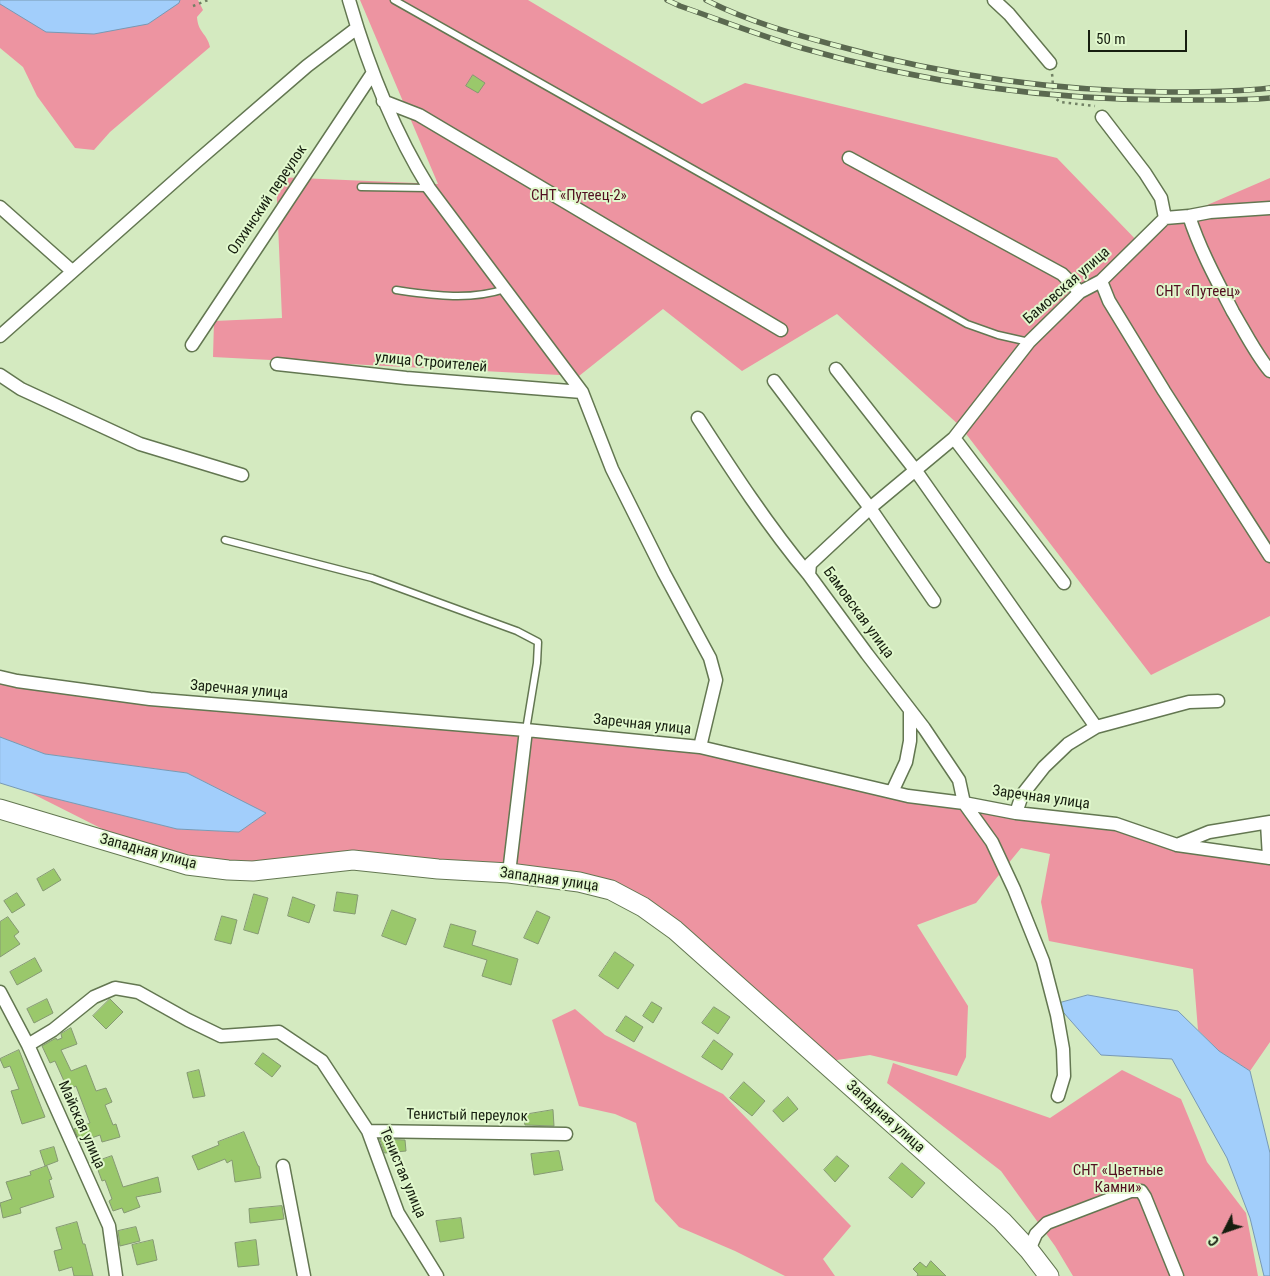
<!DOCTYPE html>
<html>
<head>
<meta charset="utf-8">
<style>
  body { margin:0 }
  #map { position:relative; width:1270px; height:1276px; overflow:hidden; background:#d4eac0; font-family:"Roboto Condensed",sans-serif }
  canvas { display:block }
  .north { position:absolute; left:1200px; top:1206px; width:50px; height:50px; -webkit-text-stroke:4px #e1f8cd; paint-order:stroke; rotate:229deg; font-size:14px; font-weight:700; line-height:20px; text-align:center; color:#161e0f }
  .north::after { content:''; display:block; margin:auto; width:18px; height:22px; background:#161e0f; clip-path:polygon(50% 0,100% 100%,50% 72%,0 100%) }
  .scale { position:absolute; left:1088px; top:30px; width:99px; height:22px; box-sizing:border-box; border:2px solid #161e0f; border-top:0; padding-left:6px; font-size:15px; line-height:18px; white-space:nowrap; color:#161e0f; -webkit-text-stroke:4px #e1f8cd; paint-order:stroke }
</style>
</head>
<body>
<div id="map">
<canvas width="1270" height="1276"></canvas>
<div class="north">С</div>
<div class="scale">50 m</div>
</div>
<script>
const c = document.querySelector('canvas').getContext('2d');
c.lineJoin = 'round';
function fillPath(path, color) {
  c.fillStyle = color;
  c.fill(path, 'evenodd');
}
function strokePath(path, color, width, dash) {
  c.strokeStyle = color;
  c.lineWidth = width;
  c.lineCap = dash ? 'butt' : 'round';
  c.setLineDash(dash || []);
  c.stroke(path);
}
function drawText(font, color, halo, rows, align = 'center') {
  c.font = font + ' "Roboto Condensed",sans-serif';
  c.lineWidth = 4;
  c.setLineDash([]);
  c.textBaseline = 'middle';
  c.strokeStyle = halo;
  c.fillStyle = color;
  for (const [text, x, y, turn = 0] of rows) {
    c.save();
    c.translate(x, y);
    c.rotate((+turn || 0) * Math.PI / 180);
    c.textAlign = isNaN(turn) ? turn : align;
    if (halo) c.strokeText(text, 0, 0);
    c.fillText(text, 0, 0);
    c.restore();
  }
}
const green = new Path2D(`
  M180,0H198L203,10L197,17C198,33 207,33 210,47L110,132L94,150L75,148L37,96L23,67L0,48V2L179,3Z
  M360,0H528L702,104L745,83L1057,158L1142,246L1170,221L1270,178V616L1151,675L960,426L837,314L742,371L663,309L579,376L213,357L214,321L282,318L276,177L438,184Z
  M0,677L17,681L700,747L892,792L1116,824L1177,845L1270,858V1042L1250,1071L1219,1051L1198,1030L1193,969L1049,941L1041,902L1050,854L1021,848L976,903L917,925L968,1006L966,1057L957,1076L870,1055L824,1062L611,890L438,869L283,868L152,854L29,792L177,829L239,832L265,813L187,773L45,754L0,737Z
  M575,1009L605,1035L723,1094L851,1226L823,1259L835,1276H785L735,1251L679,1227L655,1201L636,1123L615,1114L579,1106L552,1020Z
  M893,1063L1050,1118L1122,1070L1181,1099L1207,1162L1246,1213L1258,1276H1073L1055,1246L1001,1171L887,1083Z`);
const water = new Path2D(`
  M0,0H180L179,3L148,24L94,34L46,32L0,4Z
  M0,737L45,754L187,773L266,813L239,832L177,829L29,792L0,783Z
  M1088,995L1178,1011L1219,1051L1250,1071L1270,1153V1276H1264L1250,1218L1227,1158L1172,1059L1101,1055L1056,1004Z`);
const building = new Path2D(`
  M473,75L485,83L478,93L466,86Z
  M54,869L61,880L43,891L37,879Z
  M337,892L358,895L355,914L334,911Z
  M17,893L25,905L12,913L4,901Z
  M254,894L268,898L258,934L244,930Z
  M293,897L315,905L309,923L288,916Z
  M392,910L416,919L406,945L382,936Z
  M537,911L550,917L538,944L524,938Z
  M222,916L237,920L231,944L215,940Z
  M8,917L19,932L14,936L20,944L0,957V922Z
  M451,924L476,931L472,945L518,959L511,985L482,976L487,960L444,947Z
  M615,952L634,965L618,989L599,976Z
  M35,958L42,971L17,985L10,972Z
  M47,999L53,1013L34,1023L27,1009Z
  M110,999L123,1012L106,1029L93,1016Z
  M652,1002L662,1008L653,1023L643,1016Z
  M714,1007L730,1017L718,1034L702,1023Z
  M626,1016L643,1027L634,1042L616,1031Z
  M71,1028L77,1044L61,1050L71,1071L86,1065L96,1091L106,1088L112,1102L105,1105L113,1125L116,1124L120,1137L102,1142L100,1135L80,1142L74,1129L90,1123L76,1086L68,1090L55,1061L50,1063L42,1046L56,1038L57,1040L62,1038L61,1034Z
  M714,1040L733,1054L722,1070L702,1057Z
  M19,1050L45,1117L22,1124L11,1091L19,1089L10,1066L4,1068L0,1059Z
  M263,1053L281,1066L272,1077L255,1064Z
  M199,1070L205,1096L193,1098L187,1073Z
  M744,1082L765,1101L752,1116L730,1098Z
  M788,1097L798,1109L783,1122L773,1111Z
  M553,1110L554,1126L525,1125L523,1115Z
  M244,1132L258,1166H259L261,1178L235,1182L232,1160L227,1163L225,1159L198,1170L192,1156L219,1145L218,1142Z
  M380,1139L405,1140L406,1151L385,1153Z
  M54,1147L58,1161L45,1166L40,1151Z
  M559,1151L563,1170L534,1175L531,1154Z
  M112,1156L123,1187L158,1177L161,1192L136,1197L140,1207L124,1213L122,1208L113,1211L109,1201L112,1199L105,1180L102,1181L95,1162Z
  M837,1156L849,1166L835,1182L824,1170Z
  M902,1163L925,1183L912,1198L889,1178Z
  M47,1166L52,1179L49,1180L54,1197L20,1208L21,1213L3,1218L0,1203L12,1199L6,1182L31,1175L30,1172Z
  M282,1206L284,1219L250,1223L249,1209Z
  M461,1218L464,1238L440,1242L436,1221Z
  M77,1222L83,1244H85L93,1276H74L72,1267L59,1271L54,1251L62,1249L56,1228Z
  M136,1227L140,1241L120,1246L118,1231Z
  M153,1240L157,1260L137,1265L132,1245Z
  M256,1240L259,1265L238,1267L235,1243Z
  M931,1261L946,1276H917L918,1274L913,1269L920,1262L926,1267Z`);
const path = new Path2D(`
  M193,6L208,0
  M1052,74C1054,85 1050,95 1060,102L1095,106`);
const lane = new Path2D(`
  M394,0L967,324L998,335L1029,342
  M361,187L428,188
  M396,290C432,295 469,301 505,289
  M225,540L372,578L517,631L538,642L537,663L526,730`);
const street = new Path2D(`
  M349,0C368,66 393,130 429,188L582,392L612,469L664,573L710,658L716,680L700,747
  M994,0L1009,14L1050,63
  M383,101L419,115L781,330
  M1102,117L1145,173L1161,198L1165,218
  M849,158L1062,274L1080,292
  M0,207L72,271
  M1189,216C1200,250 1217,281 1233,312C1245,332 1255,353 1270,371
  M1101,281L1109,301L1164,391L1270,556
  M0,336L196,162L307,66L357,28
  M192,345L372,74
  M277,364L406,378L582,392
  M836,369L916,471L1096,727
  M0,375L21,389L140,444L242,475
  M774,381L870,508L934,601
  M698,418C733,472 768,526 809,575
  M954,438L1064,583
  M0,677L17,681L150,699L526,730L700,747L908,796L964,803L1016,813L1116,824L1177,845L1270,858
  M892,792L906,762L910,741V710
  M1016,813L1022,795L1044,767L1068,744L1096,727L1189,702L1218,701
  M1267,823L1269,858
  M1177,845L1209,832L1270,822
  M509,873L526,730
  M0,992L28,1045L109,1226L116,1276
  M28,1045L53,1030L94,997L115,988L138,992L188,1020L221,1036L279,1032L322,1061L368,1131L398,1213L437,1276
  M1058,1096L1064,1076L1063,1049L1057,1015L1043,961L1014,889L992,842L964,803L959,780L924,728L867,654L809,575L810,564L870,508L954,438L1029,342L1080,292L1101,281L1165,218L1189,216L1210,212L1270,208
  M368,1131L566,1134
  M283,1166L304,1276
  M1029,1250L1036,1234L1047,1223L1131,1191H1141L1145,1197L1177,1276`);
const secondary = new Path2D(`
  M0,809L187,865L228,870L253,871L353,860L438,869L509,873L579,882L611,890L643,907L675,930L1002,1221L1029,1250L1049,1276`);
const rail = new Path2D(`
  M667,0L680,6C720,20 761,36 802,48C923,83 1049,100 1175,100C1207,100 1239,101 1270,98
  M706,0C747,21 793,34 838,46C946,76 1056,91 1168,92C1202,92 1236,92 1270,88`);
const parkNames = [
  ["СНТ «Путеец-2»",579,196],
  ["СНТ «Путеец»",1198,292],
  ["СНТ «Цветные",1118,1171],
  ["Камни»",1118,1188]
];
const streetNames = [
  ["Олхинский переулок",268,200,-56],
  ["Бамовская улица",1067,286,-41],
  ["улица Строителей",431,363,5],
  ["Бамовская улица",858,613,54],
  ["Заречная улица",239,690,5],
  ["Заречная улица",642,725,6],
  ["Заречная улица",1041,798,8],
  ["Западная улица",148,852,15],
  ["Западная улица",549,880,8],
  ["Тенистый переулок",467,1116,1],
  ["Западная улица",885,1117,42],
  ["Майская улица",81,1125,66],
  ["Тенистая улица",402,1173,67]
];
fillPath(green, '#ed94a1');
fillPath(water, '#a2cefb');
strokePath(water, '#7899b4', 1);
fillPath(building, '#9ac86b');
strokePath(building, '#859972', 1);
strokePath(lane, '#637751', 9);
strokePath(street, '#637751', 15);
strokePath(secondary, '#637751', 21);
strokePath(path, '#718064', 2.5, [2.5, 4]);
strokePath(lane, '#fff', 6);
strokePath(street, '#fff', 12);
strokePath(secondary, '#fff', 19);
strokePath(rail, '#5b6950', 5.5);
strokePath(rail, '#e1f8cd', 4, [11]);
drawText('15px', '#531021', '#e1f8cd', parkNames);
drawText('15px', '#161e0f', '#e1f8cd', streetNames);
</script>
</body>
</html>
